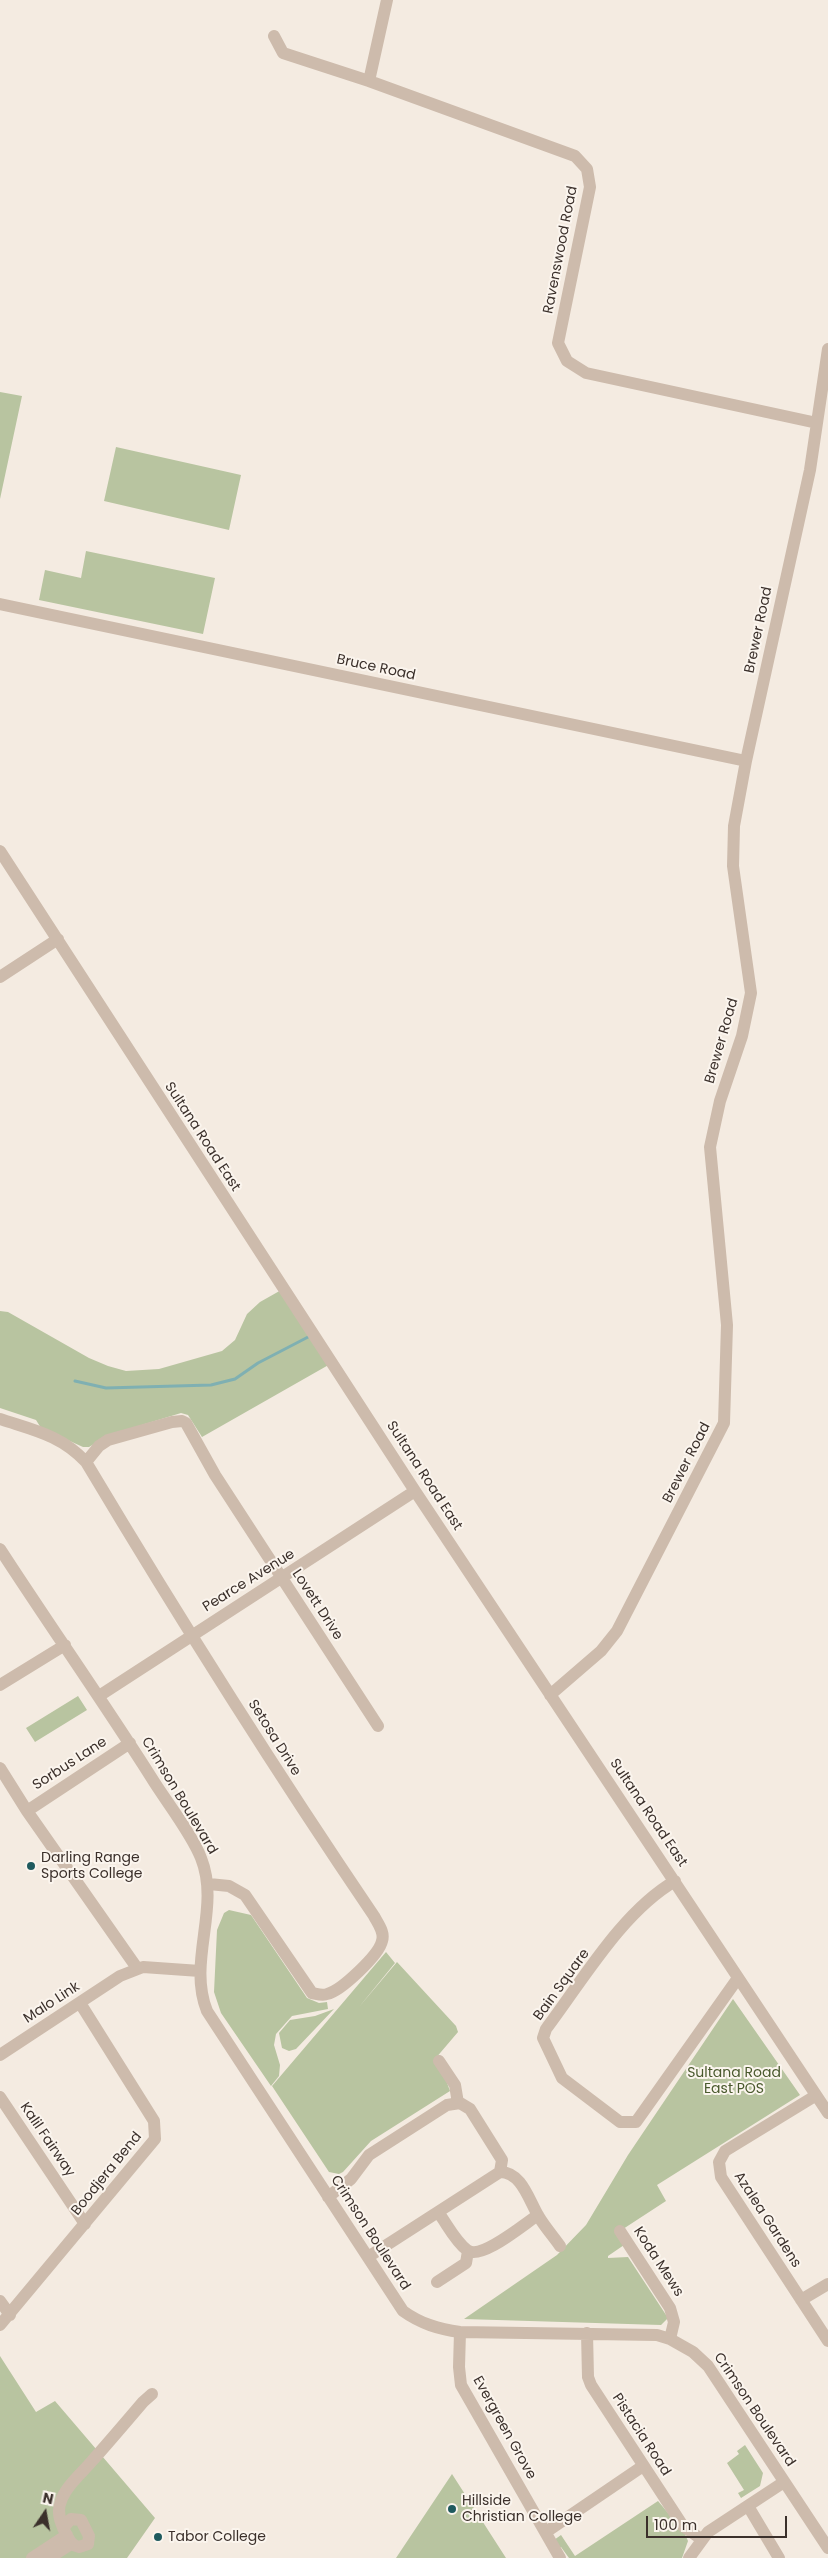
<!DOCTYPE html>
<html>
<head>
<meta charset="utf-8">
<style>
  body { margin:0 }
  #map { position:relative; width:828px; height:2558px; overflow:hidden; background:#f4ebe1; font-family:Poppins,sans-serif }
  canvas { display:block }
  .north { position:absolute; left:20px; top:2488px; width:50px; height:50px; -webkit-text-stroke:4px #fbf5ee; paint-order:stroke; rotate:12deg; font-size:14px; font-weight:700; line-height:20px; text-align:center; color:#3b302b }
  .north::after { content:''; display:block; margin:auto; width:18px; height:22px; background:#3b302b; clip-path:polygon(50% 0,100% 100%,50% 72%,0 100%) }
  .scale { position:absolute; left:646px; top:2516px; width:141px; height:22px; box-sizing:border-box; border:2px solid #3b302b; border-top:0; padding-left:6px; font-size:15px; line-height:18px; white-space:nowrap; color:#3b302b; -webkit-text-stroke:4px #fbf5ee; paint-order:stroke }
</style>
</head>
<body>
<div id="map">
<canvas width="828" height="2558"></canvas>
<div class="north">N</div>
<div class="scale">100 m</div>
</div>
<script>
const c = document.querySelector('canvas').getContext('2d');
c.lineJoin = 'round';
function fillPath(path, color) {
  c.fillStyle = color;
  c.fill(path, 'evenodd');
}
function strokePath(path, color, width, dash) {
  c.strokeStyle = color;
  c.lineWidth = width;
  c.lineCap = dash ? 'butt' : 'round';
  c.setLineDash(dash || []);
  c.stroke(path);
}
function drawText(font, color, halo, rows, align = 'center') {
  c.font = font + ' Poppins,sans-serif';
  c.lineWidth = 4;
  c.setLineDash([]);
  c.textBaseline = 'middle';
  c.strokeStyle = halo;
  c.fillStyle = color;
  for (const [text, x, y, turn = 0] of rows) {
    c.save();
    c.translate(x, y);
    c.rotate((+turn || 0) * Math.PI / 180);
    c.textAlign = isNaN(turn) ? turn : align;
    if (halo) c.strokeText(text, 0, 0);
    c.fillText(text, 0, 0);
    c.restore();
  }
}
const green = new Path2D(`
  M0,392L22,396L0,499Z
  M116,447L241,475L229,530L104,501Z
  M86,551L215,578L203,634L39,600L45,570L81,578Z
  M283,1289L332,1363L202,1437L188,1415L181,1413L109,1435L89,1447H83L41,1428L36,1420L0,1408V1311L8,1312L89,1358L108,1366L126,1371L159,1369L222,1351L235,1340L247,1314L260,1302Z
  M78,1696L87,1710L35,1742L26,1728Z
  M229,1910L251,1915L307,1998L319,2003L327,2002L328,2009L292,2016L276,2034L274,2045L280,2065L279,2076L271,2086L221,2013L214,1992L217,1930L224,1913Z
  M386,1952L395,1963L359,2007L397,1962L456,2026L458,2032L435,2059L439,2061L450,2091L371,2141L343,2172L339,2174L329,2172L272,2086Z
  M733,1999L800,2095L657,2185L666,2201L620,2231L627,2243L608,2256V2258L628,2257L668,2318L661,2325L464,2319L557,2255L586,2225L628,2155Z
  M334,2009L296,2049L289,2051L282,2048L279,2033L290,2020L315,2016Z
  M0,2356L36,2412L55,2401L155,2518L127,2558H0Z
  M745,2445L763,2473L760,2486L741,2498L738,2493L744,2490L727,2463L739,2454L737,2451Z
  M452,2474L506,2558H396Z
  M658,2501L684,2532L688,2541L682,2558H569L561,2547H557L554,2540L561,2535L575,2556Z`);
const stream = new Path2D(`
  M75,1381L106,1388L211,1385L235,1379L258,1363L310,1336`);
const minor = new Path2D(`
  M274,36L283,53L369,81L575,156L587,169L590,187L558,343L567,361L586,373L817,423
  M369,81L387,0
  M0,604L746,761
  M0,851L415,1491L828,2113
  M0,977L58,939
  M0,1419C33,1430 61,1435 86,1462C178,1616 273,1767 374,1916C378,1924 385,1932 382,1941C379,1955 341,1991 327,1994C323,1996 317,1994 312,1993L245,1895L229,1886L209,1884
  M86,1462L99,1446L108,1440L172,1422L182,1421L186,1423L215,1475L378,1726
  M0,1549C50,1626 102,1700 151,1777C165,1800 192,1834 201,1858C221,1908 187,1961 207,2011L403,2311C421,2324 439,2329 460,2332L657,2335L670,2339L693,2352L708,2366L828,2548
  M0,1685L65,1645
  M550,1695L601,1651L617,1631L724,1423L727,1325L710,1147L720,1101L742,1036L751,993L733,866L734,826L746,761L810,470L828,349
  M99,1696L415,1491
  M0,1768L27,1811L137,1968
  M27,1811L130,1743
  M675,1881C622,1912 583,1980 546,2029L543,2038L562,2078L620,2122H636L738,1978
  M0,2055L120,1976L143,1967L200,1971
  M439,2061L455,2085L458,2103
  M815,2096L725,2151L719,2162L721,2177L828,2341
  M0,2097L85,2224
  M500,2172C522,2172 529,2201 539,2217C545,2227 553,2236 560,2246
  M328,2197L351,2179L369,2155L447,2105L460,2103L470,2109L502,2160L500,2172L368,2257
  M438,2212C447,2224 455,2241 467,2250C481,2261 524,2224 538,2215
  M620,2231L670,2308L674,2322L670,2339
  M437,2282L466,2263L468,2251
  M801,2300L828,2284
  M0,2301L10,2315
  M0,2325L155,2139L154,2121L80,2003
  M460,2332L459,2367L461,2385L560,2558
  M587,2333L588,2377L591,2385L683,2526L701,2539
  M748,2506L779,2558
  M63,2528L71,2519L81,2520L89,2536L88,2544L79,2547C71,2545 70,2541 66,2534C61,2524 56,2512 61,2501C66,2486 82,2473 92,2461C109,2442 126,2422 143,2402L152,2394
  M546,2532L643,2466
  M32,2558L67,2535
  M49,2558L71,2544
  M689,2558L708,2532L784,2482`);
const markers = [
  [31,1866,5,"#1f5a5e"],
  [452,2509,5,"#1f5a5e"],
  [158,2537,5,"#1f5a5e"]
];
const streetNames = [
  ["Ravenswood Road",561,250,-79],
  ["Brewer Road",759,630,-78],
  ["Bruce Road",376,668,12],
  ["Brewer Road",722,1041,-74],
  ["Sultana Road East",202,1137,57],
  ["Brewer Road",687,1463,-63],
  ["Sultana Road East",424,1476,57],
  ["Pearce Avenue",249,1581,-32],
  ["Lovett Drive",317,1605,57],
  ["Setosa Drive",274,1738,58],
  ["Sorbus Lane",70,1764,-33],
  ["Crimson Boulevard",179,1796,59],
  ["Sultana Road East",648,1813,56],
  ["Bain Square",562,1985,-54],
  ["Malo Link",52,2003,-33],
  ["Kalil Fairway",47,2140,56],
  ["Boodjera Bend",107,2174,-51],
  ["Azalea Gardens",767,2220,57],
  ["Crimson Boulevard",370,2233,57],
  ["Koda Mews",658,2262,57],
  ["Crimson Boulevard",754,2410,56],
  ["Evergreen Grove",504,2428,61],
  ["Pistacia Road",641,2435,57]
];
const poiNames = [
  ["Darling Range",41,1858],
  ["Sports College",41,1874],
  ["Hillside",462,2501],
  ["Christian College",462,2517],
  ["Tabor College",168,2537]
];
const parkNames = [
  ["Sultana Road",734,2073],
  ["East POS",734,2089]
];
fillPath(green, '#b8c4a0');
strokePath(stream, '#7fb0b2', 3);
strokePath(minor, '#cdbbac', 12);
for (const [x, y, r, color] of markers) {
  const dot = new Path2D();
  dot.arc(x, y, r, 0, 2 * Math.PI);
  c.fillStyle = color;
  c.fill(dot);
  strokePath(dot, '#fbf5ee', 2);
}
drawText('14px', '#3b302b', '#fbf5ee', streetNames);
drawText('14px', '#3b302b', '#fbf5ee', poiNames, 'left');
drawText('14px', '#4a5a2e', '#fbf5ee', parkNames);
</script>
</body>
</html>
